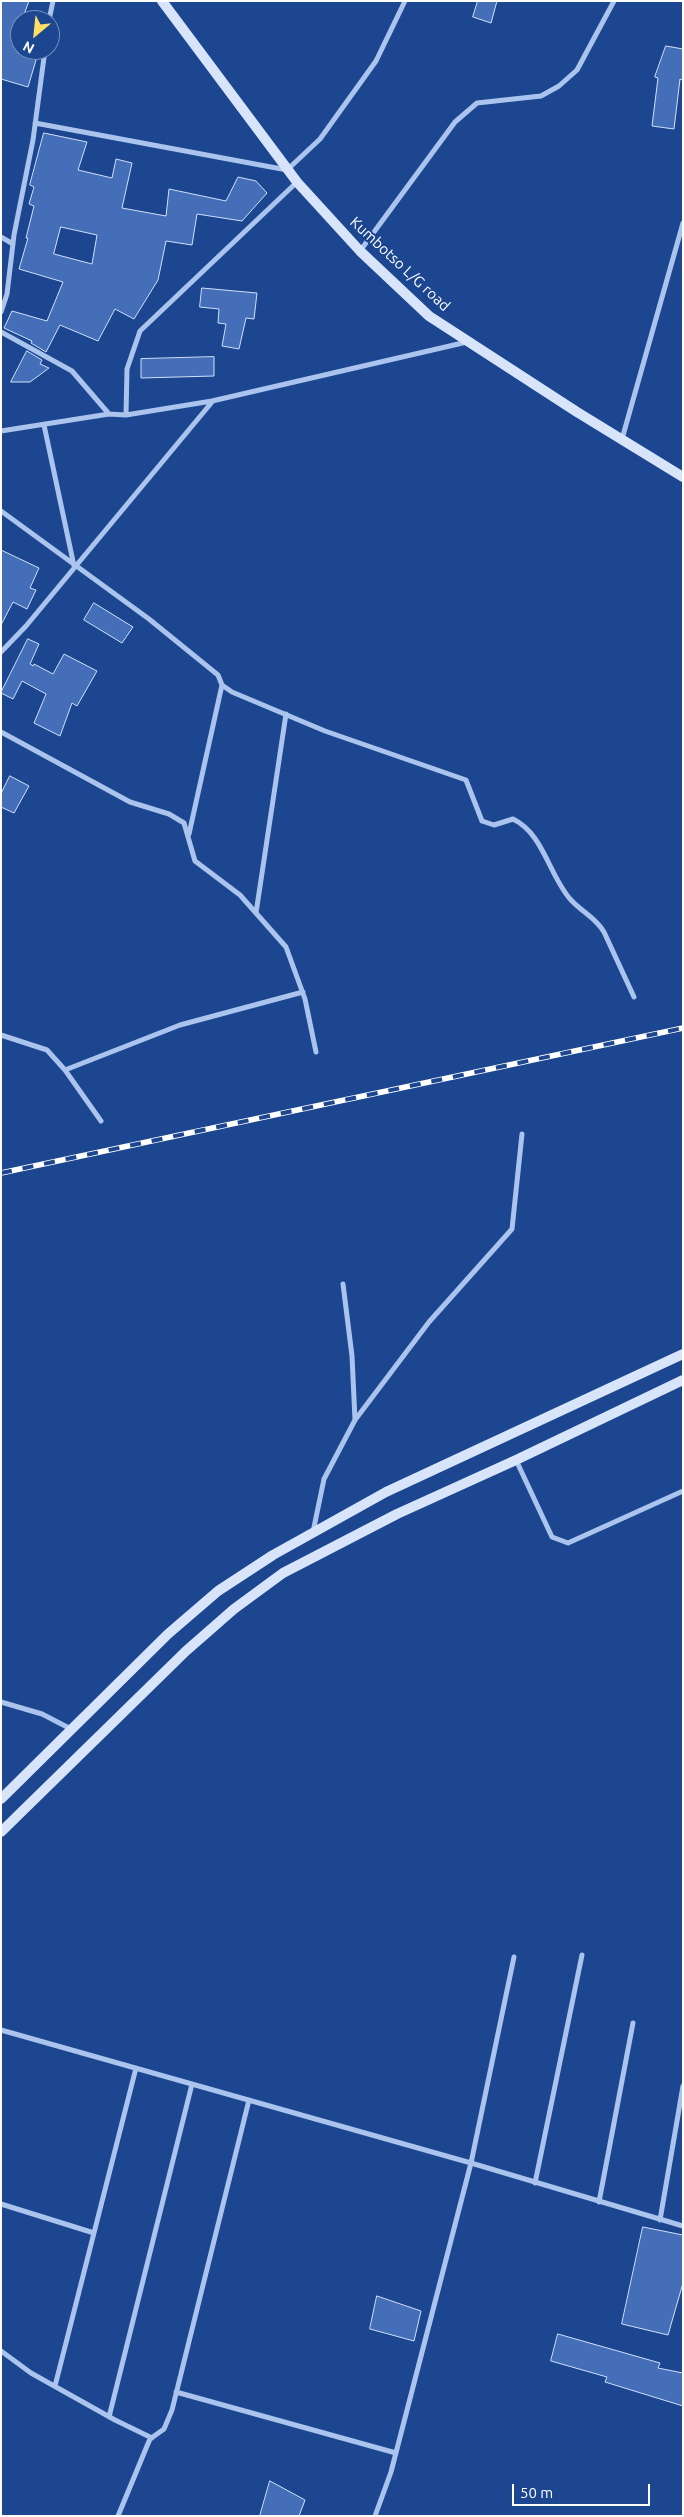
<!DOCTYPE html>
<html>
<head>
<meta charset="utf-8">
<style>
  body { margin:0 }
  #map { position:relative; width:684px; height:2517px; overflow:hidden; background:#1c4690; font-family:Ubuntu,sans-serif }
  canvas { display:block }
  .frame { position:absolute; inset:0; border:2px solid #fff; pointer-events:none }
  .north { position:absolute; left:10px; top:10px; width:50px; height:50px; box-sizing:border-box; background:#1c4690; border:1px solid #7790bc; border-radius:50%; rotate:208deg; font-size:14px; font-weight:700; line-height:20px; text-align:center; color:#fff }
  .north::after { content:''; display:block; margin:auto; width:18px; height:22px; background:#ffde68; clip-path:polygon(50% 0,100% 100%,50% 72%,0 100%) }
  .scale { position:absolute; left:512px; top:2484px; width:138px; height:22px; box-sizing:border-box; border:2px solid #fff; border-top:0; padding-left:6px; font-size:15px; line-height:18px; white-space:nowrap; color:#fff; -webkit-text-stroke:4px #1c4690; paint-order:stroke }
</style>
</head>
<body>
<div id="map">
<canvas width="684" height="2517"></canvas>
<div class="frame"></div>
<div class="north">N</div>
<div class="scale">50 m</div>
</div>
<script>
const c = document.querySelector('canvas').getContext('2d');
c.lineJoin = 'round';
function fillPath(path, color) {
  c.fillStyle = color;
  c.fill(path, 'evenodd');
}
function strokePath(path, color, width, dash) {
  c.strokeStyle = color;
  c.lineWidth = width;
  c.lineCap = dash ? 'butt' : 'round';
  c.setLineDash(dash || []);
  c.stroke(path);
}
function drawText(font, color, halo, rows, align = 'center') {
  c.font = font + ' Ubuntu,sans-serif';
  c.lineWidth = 4;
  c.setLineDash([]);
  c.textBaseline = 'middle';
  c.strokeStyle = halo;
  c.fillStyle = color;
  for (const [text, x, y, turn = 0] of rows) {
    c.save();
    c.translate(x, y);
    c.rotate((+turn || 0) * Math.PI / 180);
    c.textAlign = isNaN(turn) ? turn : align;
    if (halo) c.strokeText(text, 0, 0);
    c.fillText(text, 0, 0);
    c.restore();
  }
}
const building = new Path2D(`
  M1,1H29L22,20H20V50H39L28,87L1,79Z
  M478,1H497L491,23L473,17Z
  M666,46L683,49V80L680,79L674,129L652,126L658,78L655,77Z
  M44,133L87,142L78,170L112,178L116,159L132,163L122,208L166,216L169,189L226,201L238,177L256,181L267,193L242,221L197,214L192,245L166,241L158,280L134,319L115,309L98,341L60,325L46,352L31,343L32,341L4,328L12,311L47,321L63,282L19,269L28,238H26L34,206L29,204L34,187L30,185ZM61,227L97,235L92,264L54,254Z
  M202,288L257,293L254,319L246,318L239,349L222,346L226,324L218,323L219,309L200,307Z
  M27,351L42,360L40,364L49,368L30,382H11Z
  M214,357V376L141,378V359Z
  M1,550L39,568L30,588L36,590L27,609L13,602L1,625Z
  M94,603L133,627L122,643L84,620Z
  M28,639L39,644L30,664L33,666L34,664L53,674L64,654L97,671L77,706L72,703L60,736L34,723L46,694L22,681L13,699L1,693Z
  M10,776L29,786L14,813L1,807V794Z
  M643,2227L683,2235V2283L668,2335L622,2324Z
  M377,2296L421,2311L414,2341L370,2329Z
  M558,2334L660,2363L658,2368L683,2373V2406L605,2382L607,2377L551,2361Z
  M270,2481L305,2500L299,2516H260Z`);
const minor = new Path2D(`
  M49,20L53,1
  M35,123L287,170L320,139L376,61L405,1
  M1,237L13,244
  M360,251L455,122L477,103L541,96L559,86L577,70L614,1
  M1,312L7,294L14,235L33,140L45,50
  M1,332L72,371L109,414
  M126,415L127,369L140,331L297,182
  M44,425L74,566
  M1,431L109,414L126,415L212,401L467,342
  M622,439L683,223
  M1,511L149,619L218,675L222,685L232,692L325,731L466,780L482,821L494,825L513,819C544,834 549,876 571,900C582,912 596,918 604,932L634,997
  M1,652L26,626L212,402
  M1,732L130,802L169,814L184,823L195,861L240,895L286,947L305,999L316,1052
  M189,834L222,685
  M256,913L286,714
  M1,1035L47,1050L65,1070L101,1121
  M65,1070L180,1025L303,992
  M355,1420L429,1322L512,1229L522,1134
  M516,1460L552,1537L568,1543L683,1491
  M313,1532L324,1479L355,1420L352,1356L343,1284
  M1,1702L42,1714L71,1729
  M1,2030L471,2163L683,2226
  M535,2183L582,1955
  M599,2202L633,2023
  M1,2204L94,2233
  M660,2220L683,2086
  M1,2351L31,2373L115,2420L152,2438
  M55,2386L136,2068
  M176,2392L396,2453
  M109,2417L192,2084
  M118,2516L147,2446L150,2439L164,2429L172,2410L249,2100
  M375,2516L391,2472L471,2163L514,1957`);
const secondary = new Path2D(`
  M162,1L297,182L360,251L429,316L577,412L683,477
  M1,1799L168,1634L218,1591L273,1555L386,1492L683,1354
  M1,1832L186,1651L234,1609L283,1573L397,1514L516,1460L683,1380`);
const rail = new Path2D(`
  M1,1173L683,1028`);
const streetNames = [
  ["Kumbotso L/G road",400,264,43]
];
fillPath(building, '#446fb8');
strokePath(building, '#d0e0fa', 1);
strokePath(minor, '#aac4ee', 5);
strokePath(secondary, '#d7e4fa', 10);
strokePath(rail, '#fff', 5.5);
strokePath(rail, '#1c4690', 4, [11]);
drawText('15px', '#fff', '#1c4690', streetNames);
</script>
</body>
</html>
